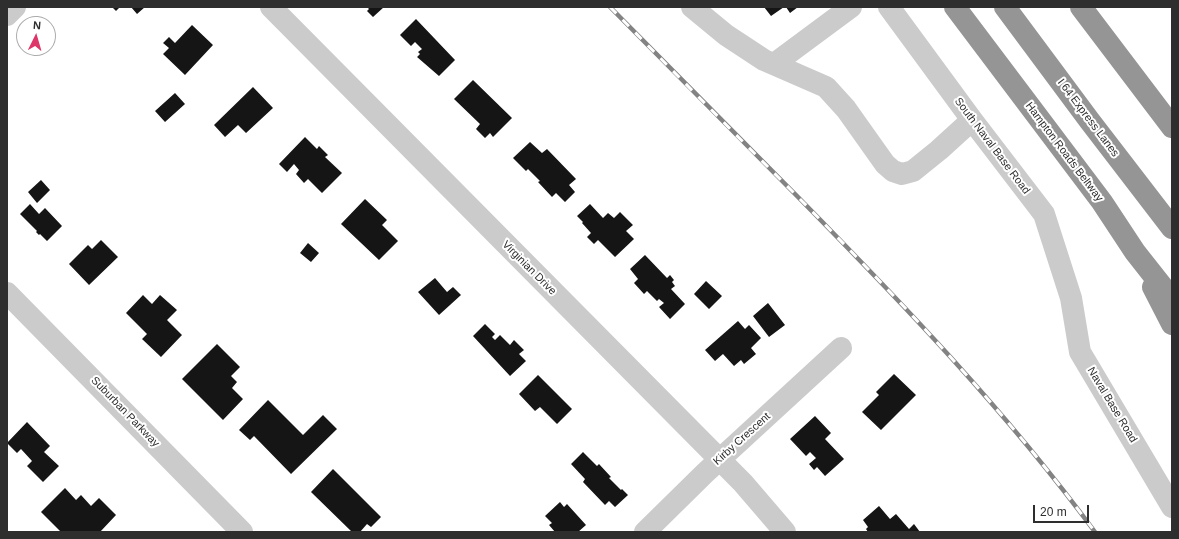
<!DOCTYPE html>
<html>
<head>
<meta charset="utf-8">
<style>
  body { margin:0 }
  #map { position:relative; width:1179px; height:539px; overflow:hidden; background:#fff; font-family:Helvetica,sans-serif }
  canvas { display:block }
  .frame { position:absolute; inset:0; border:8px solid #2e2e2e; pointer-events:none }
  .north { position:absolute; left:16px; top:16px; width:40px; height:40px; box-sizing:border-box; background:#fff; border:1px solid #ababab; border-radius:50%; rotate:5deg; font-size:11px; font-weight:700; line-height:16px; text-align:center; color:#2e2e2e }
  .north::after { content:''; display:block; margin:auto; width:14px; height:18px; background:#de3668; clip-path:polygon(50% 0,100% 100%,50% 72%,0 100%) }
  .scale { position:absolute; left:1033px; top:505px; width:56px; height:18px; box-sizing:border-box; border:2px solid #2e2e2e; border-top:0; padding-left:5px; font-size:12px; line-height:14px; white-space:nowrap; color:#2e2e2e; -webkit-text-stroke:3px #fff; paint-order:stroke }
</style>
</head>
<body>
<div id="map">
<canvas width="1179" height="539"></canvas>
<div class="frame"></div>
<div class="north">N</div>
<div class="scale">20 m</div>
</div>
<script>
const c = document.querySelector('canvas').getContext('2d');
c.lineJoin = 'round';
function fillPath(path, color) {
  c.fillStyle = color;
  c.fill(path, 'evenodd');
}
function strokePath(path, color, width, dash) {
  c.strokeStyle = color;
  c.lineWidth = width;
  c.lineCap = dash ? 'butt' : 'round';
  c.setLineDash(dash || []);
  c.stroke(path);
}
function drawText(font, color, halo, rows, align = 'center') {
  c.font = font + ' Helvetica,sans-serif';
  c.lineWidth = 4;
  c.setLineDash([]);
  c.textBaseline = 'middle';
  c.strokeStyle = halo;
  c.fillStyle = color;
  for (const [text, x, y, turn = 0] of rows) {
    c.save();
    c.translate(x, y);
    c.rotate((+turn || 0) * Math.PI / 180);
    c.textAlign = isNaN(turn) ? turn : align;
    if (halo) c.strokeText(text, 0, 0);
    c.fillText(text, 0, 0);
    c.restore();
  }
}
const building = new Path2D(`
  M112,7H120L116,11Z
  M131,7H145L137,14Z
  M367,7H384L373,17L367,11L369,9Z
  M764,7H784L771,16Z
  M786,7H798L790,13Z
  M416,19L455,60L439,76L417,57L420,54L418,52L422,49L415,42L411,46L400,35Z
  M192,25L213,45L185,75L163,54L169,48L163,43L169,37L175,43Z
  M473,80L512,118L493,137L490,133L485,138L476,129L480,124L454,99Z
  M253,87L273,108L246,133L238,125L225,137L214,125Z
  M175,93L185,104L165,122L155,111Z
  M305,137L317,149L319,146L328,155L325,157L342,173L322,193L308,179L304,183L296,174L299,170L294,164L287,172L279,164Z
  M530,142L542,153L547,149L576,179L569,185L575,192L565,202L556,193L552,197L538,182L540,181L528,169L526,171L513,158Z
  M41,180L50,190L37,203L28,192Z
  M365,199L387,220L382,225L398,241L379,260L341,224Z
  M30,204L39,214L45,208L62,226L47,241L40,234L39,235L36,232L37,231L20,214Z
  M590,204L603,218L608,213L614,218L620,212L633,225L626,231L634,239L615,257L598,240L594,244L587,237L591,233L582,223L583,222L577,216Z
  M101,240L118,257L89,285L69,264L88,245L92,249Z
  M308,243L319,253L311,262L300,253Z
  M645,255L667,278L670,275L674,280L672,282L675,286L671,289L685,304L670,319L659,307L664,303L659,299L657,301L647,291L644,294L634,283L638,279L630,269Z
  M435,278L447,292L453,287L461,295L439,315L418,292Z
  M706,281L722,296L709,309L694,294Z
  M143,295L152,304L160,295L177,310L167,320L182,335L161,357L142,339L147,334L126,313Z
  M768,303L785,325L769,337L753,316Z
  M738,321L745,329L749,325L761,338L751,348L756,354L744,364L741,360L734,366L723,354L715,361L705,350Z
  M485,324L495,334L492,337L495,340L500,335L510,345L514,340L524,350L519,354L526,361L510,376L473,336Z
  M217,344L240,367L231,376L237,382L232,388L243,399L223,420L182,379Z
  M894,374L916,395L881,430L862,412L879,395L876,392Z
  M538,375L572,409L557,424L540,407L535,411L519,394Z
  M268,400L303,435L323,415L337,429L291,474L254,436L250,440L239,430Z
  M815,416L831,433L825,439L844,459L825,476L817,467L814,470L809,464L816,458L810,452L806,456L790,439Z
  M27,422L50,446L44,452L59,466L43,482L27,466L32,461L21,449L17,453L7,443Z
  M583,452L597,466L599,464L611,477L609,478L621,490L622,489L628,495L615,507L609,501L605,505L583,482L585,479L571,464Z
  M333,469L381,517L371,527L367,524L360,532H352L311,492Z
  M65,488L76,500L81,495L91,506L99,498L116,515L100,532H61L41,512Z
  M560,502L564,507L567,504L586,525L578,532H555L549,525L552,523L545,516Z
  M879,506L890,519L896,514L909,529L914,524L920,532H868L866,529L868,527L863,520Z`);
const minor = new Path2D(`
  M271,7L743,483L785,532
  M692,7L726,35L764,60L826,87L846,109L885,164L893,171L902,174L913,171L939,150L972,120
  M889,7L972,120L1044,214L1071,298L1080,352L1172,507
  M7,15L15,7
  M774,64L851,7
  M7,293L242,532
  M645,532L705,473L841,348`);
const highway = new Path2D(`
  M955,7L1102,202L1135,252L1172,299
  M1005,7L1089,120L1172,228
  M1081,7L1172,127
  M1153,287L1172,324`);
const rail = new Path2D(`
  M610,7C672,70 734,133 797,196C903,304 1005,410 1095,532`);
const streetNames = [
  ["I 64 Express Lanes",1088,118,53],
  ["South Naval Base Road",992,146,53],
  ["Hampton Roads Beltway",1064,152,53],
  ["Virginian Drive",529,268,45],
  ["Naval Base Road",1112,405,59],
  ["Suburban Parkway",125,412,46],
  ["Kirby Crescent",742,439,-42]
];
fillPath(building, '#151515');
strokePath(minor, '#cbcbcb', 22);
strokePath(highway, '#959595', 22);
strokePath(rail, '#838383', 4.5);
strokePath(rail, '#fff', 3, [9]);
drawText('11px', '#2e2e2e', '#fff', streetNames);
</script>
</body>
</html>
